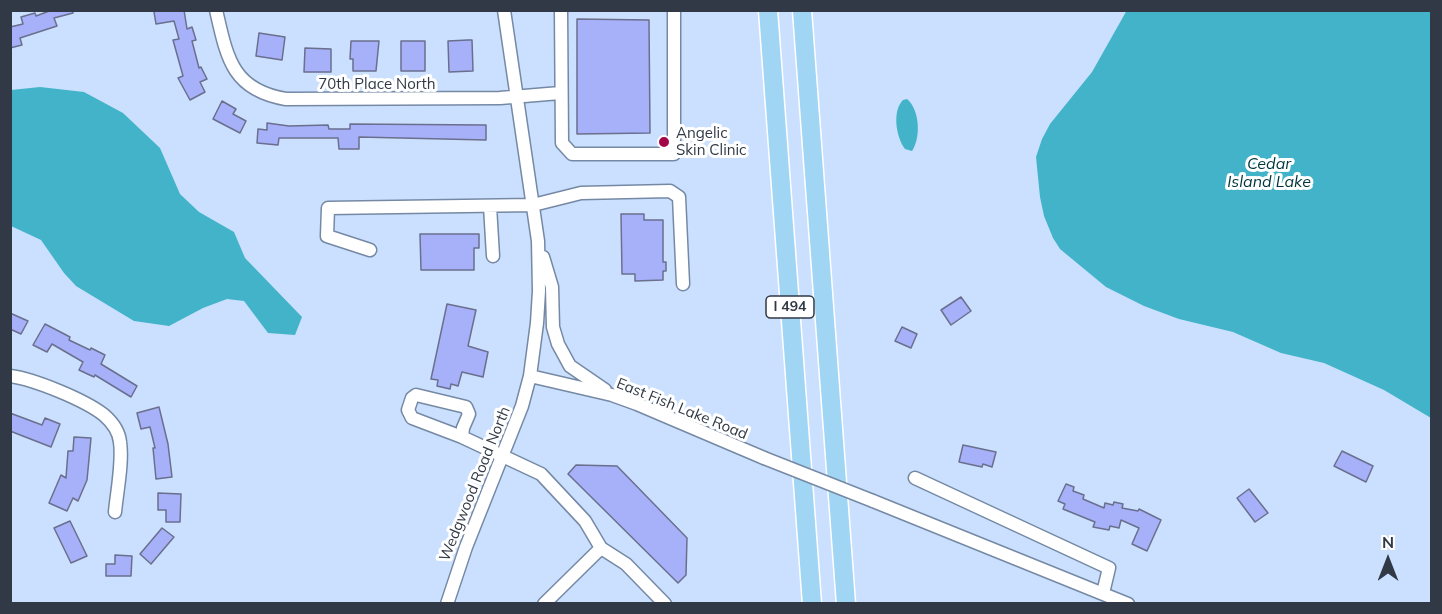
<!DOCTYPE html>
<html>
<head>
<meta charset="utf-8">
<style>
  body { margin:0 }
  #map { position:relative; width:1442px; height:614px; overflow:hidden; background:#cae0fe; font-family:Mulish,sans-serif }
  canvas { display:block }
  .frame { position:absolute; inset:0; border:12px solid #303945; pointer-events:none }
  .north { position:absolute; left:1358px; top:530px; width:60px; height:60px; -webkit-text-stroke:4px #fff; paint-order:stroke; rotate:0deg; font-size:16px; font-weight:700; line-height:24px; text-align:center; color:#303945 }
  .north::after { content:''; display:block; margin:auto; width:21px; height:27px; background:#303945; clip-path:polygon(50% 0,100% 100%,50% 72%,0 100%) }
</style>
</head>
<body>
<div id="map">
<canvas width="1442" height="614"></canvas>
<div class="frame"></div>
<div class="north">N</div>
</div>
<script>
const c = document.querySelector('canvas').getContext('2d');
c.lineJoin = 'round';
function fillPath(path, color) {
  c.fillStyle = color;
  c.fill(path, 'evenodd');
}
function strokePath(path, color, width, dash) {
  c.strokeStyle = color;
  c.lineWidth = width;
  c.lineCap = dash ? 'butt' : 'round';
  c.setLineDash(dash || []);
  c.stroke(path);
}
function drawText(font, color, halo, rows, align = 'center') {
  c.font = font + ' Mulish,sans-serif';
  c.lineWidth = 6;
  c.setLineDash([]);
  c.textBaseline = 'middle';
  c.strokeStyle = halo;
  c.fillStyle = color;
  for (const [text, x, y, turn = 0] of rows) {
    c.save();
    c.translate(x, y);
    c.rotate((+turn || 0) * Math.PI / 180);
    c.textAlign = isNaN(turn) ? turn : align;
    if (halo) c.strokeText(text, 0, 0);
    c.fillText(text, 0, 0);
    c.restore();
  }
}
const water = new Path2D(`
  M1127,10L1431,11V418L1384,390L1324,363L1281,353L1233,332L1179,319L1144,306L1106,287L1060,249L1053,238L1044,216L1040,197L1036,157L1042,139L1050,124L1092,72Z
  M40,87L84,92L123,113L160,148L180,194L199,212L234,232L245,258L302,317L295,335L268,333L244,301L227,299L203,308L169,326L134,321L76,286L64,273L41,240L11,226V90Z
  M907,99C920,110 921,138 912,151L905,149C896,137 892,111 903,100Z`);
const building = new Path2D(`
  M52,10H73V13L54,18L57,26L20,38L22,45L10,48V27L23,24L21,17L35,13L36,16Z
  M158,10H184L187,29L192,27L196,40L192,41L199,68L201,67L207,79L200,82L205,92L190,100L178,78L183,76L173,40L179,39L174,21L156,24L154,12Z
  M577,19L649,20L650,133L577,134Z
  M259,33L285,37L282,60L256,56Z
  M468,40H472L473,71L449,72L448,41Z
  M351,41H379L376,71H353V59H350Z
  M401,41H425V71H401Z
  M305,48L331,49V72H304Z
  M222,101L236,109L233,114L246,121L240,133L213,119Z
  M267,123L289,126L328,125L329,129H350V124L486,125V140L359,137V149H339L338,138H279L278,145L257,143L258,129L267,130Z
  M621,214H644V220H663V262H666V271H663V280L635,281V274H622Z
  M420,234H479V248H474V270H421Z
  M961,297L971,311L951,325L941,310Z
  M447,304L476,310L468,346L488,352L483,377L462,372L458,386L451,384L450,389L437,386L438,380L431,379Z
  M10,313L28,321L21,334L10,329Z
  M45,324L70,337L69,340L90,350L91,348L105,355L101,364L137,386L131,397L95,375L94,377L79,370L83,362L52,344L47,352L33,345Z
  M902,327L917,334L911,348L895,341Z
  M159,407L168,444L172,477L156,479L153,448H155L150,427L141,429L137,413Z
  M10,413L42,425L45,418L60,424L51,447L10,431Z
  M74,437L91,438L87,480L78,501L73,498L67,511L49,503L61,475L66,478L68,451H73Z
  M963,445L996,452L992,467L983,464L982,467L959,462Z
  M1342,451L1373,466L1366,482L1334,466Z
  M576,465L617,466L687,538L686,575L678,583L568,474Z
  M1066,484L1074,487L1073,491L1084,495L1083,499L1104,508L1105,503L1113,505L1114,502L1123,504L1122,508L1138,511L1139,509L1161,520L1147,551L1132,544L1139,528L1121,520L1119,528L1110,526L1109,530L1093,527L1095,522L1063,509L1065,504L1058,501Z
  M1249,489L1268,513L1255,522L1237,498Z
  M158,493L181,494L180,522H166V510H158Z
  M70,521L87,556L71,563L54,528Z
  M162,528L174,537L151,564L140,554Z
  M115,555L132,556L131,576H106V564H115Z`);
const minor = new Path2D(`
  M216,10C227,58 232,90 286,99L500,98L560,93
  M561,10L562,143L572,154H674V10
  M490,206L493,256
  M370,250L327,236L328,208L533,205L581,193L670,191L679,197L683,284
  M543,257L552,287L553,327L558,344L570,366L605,390
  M10,376C34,379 85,400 104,415C112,422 119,432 120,442C123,462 117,491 115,512
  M530,376L612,395L637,404L764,458
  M462,437L463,428L469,414L466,407L416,395L412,398L408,410L412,418L462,437L541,474L585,521L601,548L626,564L665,604
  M915,478L1109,568L1103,593
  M873,501L1128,604
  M447,604L466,547L522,406L530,376L537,323L539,291L538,241L504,10
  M544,604L601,548`);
const highway = new Path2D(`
  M768,10L812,604
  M802,10L846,604`);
const minorBridge = new Path2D(`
  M764,458L873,501`);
const markers = [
  [664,142,6,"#a10749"]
];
const shields = [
  [790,307,48]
];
const shieldNames = [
  ["I 494",790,307]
];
const streetNames = [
  ["70th Place North",377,84],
  ["East Fish Lake Road",682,409,22],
  ["Wedgwood Road North",475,484,-68]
];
const poiNames = [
  ["Angelic",676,133],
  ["Skin Clinic",676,150]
];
const waterNames = [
  ["Cedar",1269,164],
  ["Island Lake",1269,182]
];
fillPath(water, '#42b3c8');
fillPath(building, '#a7b1fa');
strokePath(building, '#6a6f8d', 1.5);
strokePath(minor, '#7589a5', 15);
strokePath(highway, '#fff', 21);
strokePath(minor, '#fff', 12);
strokePath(highway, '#a0d5f3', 18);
strokePath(minorBridge, '#7589a5', 15, []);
strokePath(minorBridge, '#fff', 12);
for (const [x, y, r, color] of markers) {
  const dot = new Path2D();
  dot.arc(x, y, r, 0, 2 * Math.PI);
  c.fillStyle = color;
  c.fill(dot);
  strokePath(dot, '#fff', 2);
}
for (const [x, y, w] of shields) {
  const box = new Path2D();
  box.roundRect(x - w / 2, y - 11, w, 22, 4.5);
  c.fillStyle = '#fff';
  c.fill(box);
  strokePath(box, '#303945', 1.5);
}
drawText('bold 14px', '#303945', null, shieldNames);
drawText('15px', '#303945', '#fff', streetNames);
drawText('15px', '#303945', '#fff', poiNames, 'left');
drawText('italic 16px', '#00353d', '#fff', waterNames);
</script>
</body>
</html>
